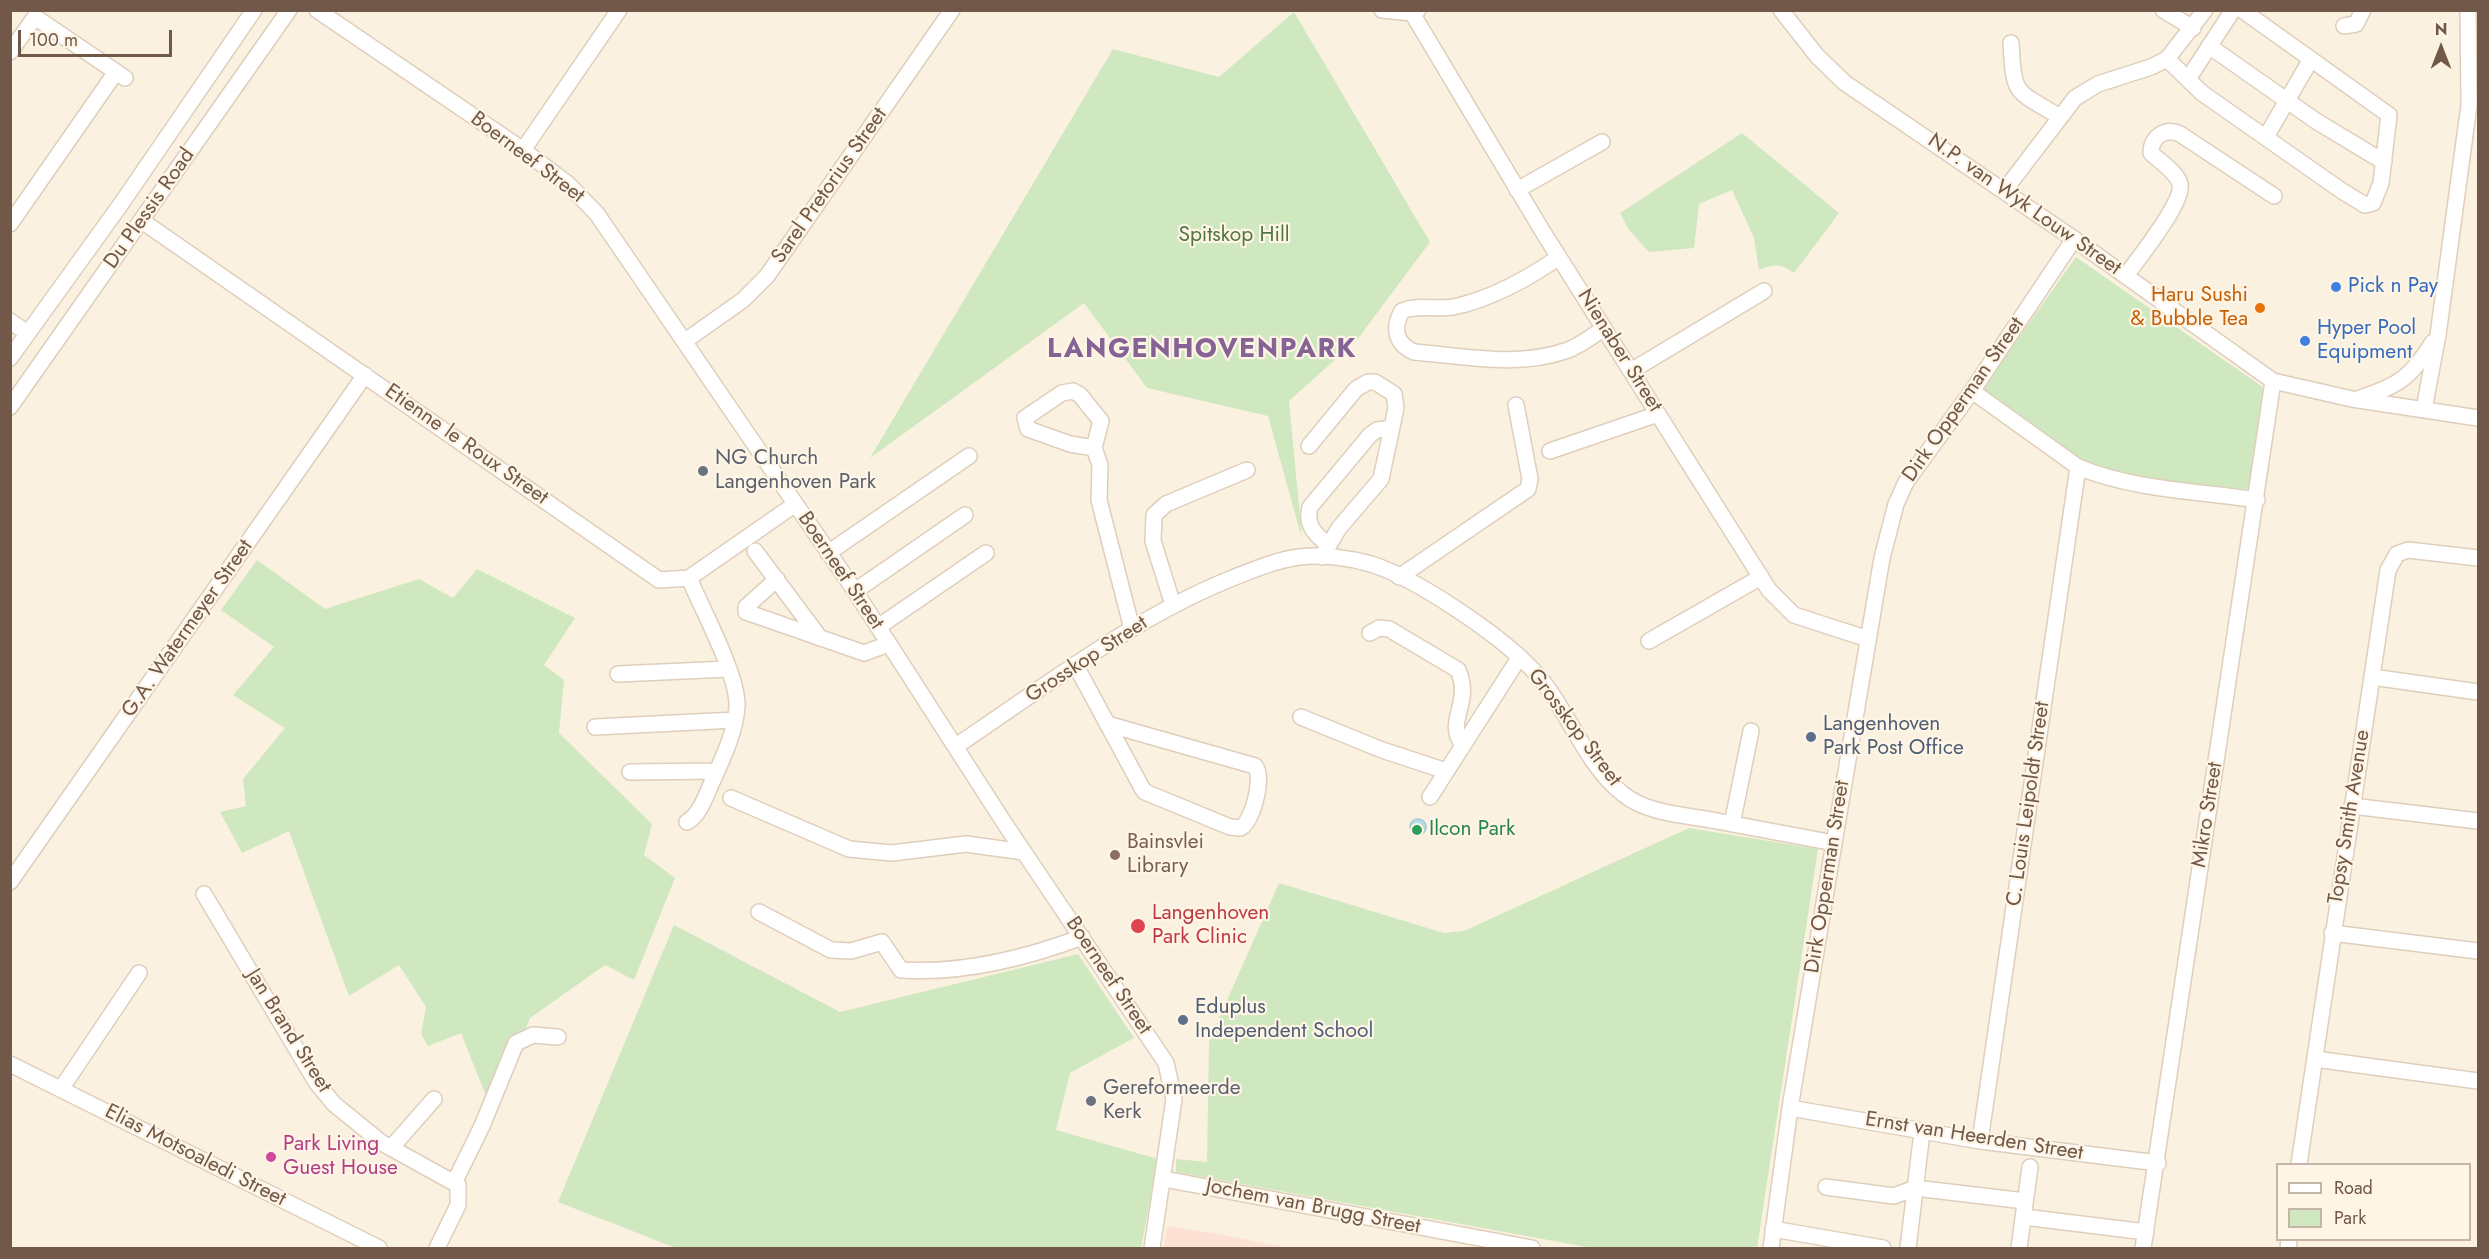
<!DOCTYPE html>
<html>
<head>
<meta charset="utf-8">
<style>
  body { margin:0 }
  #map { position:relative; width:2489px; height:1259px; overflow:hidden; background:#fbf1e0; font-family:Jost,sans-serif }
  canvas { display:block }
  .frame { position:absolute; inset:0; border:12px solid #715848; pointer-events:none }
  .legend { position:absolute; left:2276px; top:1163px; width:195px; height:78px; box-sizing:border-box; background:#fff5e6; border:2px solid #c6b6a7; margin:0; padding:8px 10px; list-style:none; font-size:18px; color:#715848 }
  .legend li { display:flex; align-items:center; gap:12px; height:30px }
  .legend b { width:30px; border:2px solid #c6b6a7 }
  .north { position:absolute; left:2411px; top:18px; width:60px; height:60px; -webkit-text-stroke:4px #fff5e6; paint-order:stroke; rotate:0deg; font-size:16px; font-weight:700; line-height:24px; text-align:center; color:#715848 }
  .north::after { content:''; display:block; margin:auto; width:21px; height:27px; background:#715848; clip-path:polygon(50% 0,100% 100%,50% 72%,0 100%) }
  .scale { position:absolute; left:18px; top:30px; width:154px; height:27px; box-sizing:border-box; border:3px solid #715848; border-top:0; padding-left:8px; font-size:18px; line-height:21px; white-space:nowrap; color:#715848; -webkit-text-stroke:4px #fff5e6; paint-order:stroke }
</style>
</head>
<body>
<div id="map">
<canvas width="2489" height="1259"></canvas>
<div class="frame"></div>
<ul class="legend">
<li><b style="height:8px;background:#fff"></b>Road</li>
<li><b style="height:16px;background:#cfe8bf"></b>Park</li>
</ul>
<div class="north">N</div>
<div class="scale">100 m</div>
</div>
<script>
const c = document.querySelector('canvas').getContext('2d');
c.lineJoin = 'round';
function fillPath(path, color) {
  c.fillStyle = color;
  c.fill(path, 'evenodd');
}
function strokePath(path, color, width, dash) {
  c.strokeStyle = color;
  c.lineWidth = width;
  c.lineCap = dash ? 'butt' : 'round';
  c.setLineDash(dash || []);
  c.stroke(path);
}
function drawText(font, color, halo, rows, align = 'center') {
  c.font = font + ' Jost,sans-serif';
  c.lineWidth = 4.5;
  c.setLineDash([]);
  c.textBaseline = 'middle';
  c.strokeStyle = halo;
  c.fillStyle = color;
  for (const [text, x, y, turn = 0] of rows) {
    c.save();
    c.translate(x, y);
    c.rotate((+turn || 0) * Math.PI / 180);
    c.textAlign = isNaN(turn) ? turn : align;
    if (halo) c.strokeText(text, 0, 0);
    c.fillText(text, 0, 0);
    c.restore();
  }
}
const commercial = new Path2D(`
  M1167,1226L1219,1234L1290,1248H1163Z`);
const green = new Path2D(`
  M1294,12L1430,242L1357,340L1289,401L1302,539L1268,416L1147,388L1084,303L870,458L1113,49L1219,77Z
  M1742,133L1839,213L1794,273C1781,263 1774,264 1759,270L1754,238L1732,190L1699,204L1694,248L1649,252L1629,230L1620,213Z
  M2076,257L2267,390L2248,488L2242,492L2105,471L2085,462L1982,389Z
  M257,560L325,609L419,579L453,598L477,569L575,618L544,665L564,680L559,733L652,824L644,855L675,878L634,980L605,965L530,1018L492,1111L461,1033L428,1046L421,1034L426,1007L399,965L349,996L289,831L242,853L220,812L246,806L243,779L285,728L233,695L274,647L221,610Z
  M1689,828L1818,849L1757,1248H1592L1176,1172V1159L1207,1162L1209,1041L1279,883L1444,933L1464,931Z
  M674,925L840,1012L1078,954L1134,1038L1070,1073L1056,1130L1158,1159L1141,1248H676L558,1202Z`);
const water = new Path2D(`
  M1410 827a8 8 0 1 1 16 0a8 8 0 1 1-16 0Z`);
const minor = new Path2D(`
  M317,10L523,150L568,184L597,214L855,591L1005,824L1166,1063L1174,1099L1152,1248
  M1382,10L1412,13L1418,10
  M1781,10L1817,56L1845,83L2074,239L2273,381L2352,399L2478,418
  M2163,10L2193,28
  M1412,13L1543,232L1769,590L1794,615L1868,639
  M2344,26L2356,24L2363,10
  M2011,43C2014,98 2015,89 2060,117
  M2209,46L2316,121L2384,162
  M10,52L35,17L125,78
  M2167,59L2202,93L2342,191L2365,205L2373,203L2381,183L2389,115L2242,10
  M2188,79L2233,10
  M2266,137L2311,59
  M523,150L619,10
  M1517,190L1602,142
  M2004,191L2075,98L2098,84L2151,67L2167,59L2205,10
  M142,221L659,580L689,578L794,505
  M10,224L116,72
  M1559,257C1529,278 1489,300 1453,307C1436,310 1418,304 1402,311C1392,329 1396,344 1414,352C1464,356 1519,368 1568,350C1581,345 1593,336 1604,328
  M2126,276C2138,258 2184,203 2180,184C2177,172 2159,161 2151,153C2151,137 2165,127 2180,134L2274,196
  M10,321L27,333
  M685,341L743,300L767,276L952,10
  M10,358L121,204L254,10
  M1631,371L1764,291
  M1972,391L2078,467C2134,490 2198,491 2257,500
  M2360,398C2399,386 2412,376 2433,342
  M10,407L289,10
  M2424,409L2438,335L2469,105L2468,10
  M1309,446L1356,389L1368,382H1375L1394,394L1396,408L1381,479L1339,528L1322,557
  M1094,448L1070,444L1028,429L1025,418L1062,393L1073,391L1080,395L1101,421L1094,448L1100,465L1099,500L1132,629
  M1550,451L1658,414
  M1328,545C1315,534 1305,525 1310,507L1370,435L1377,430L1392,428
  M755,551L820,638
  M828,553L969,456
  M1399,577L1528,489L1530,479L1516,405
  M777,579L746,607V612L864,653L889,644
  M855,591L965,515
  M1173,605L1153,541L1154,515L1166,504L1247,470
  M878,627L986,553
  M1370,633L1379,628L1389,629L1458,670C1473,704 1444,721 1463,745
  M1649,641L1761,577
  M1076,666L1142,788L1145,792L1230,827L1240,828C1253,822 1264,777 1255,766L1107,724
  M618,674L728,669
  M2372,677L2478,692
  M1301,717L1382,750L1446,771
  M595,727L735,720
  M956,746C1046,686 1134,617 1235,577C1255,569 1277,560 1299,557C1322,554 1350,558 1371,564C1416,578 1498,634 1531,668C1567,705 1583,762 1623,794C1647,814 1687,815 1717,821C1756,828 1795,836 1834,843
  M630,772L717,771
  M1430,797L1519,658
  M731,798L849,849L892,853L966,844L1024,852
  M2352,806L2478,821
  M687,822C701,814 706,794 713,780C723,758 736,730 737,706C738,675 702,609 689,578
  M1732,824L1751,731
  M10,882L365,375
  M204,894L316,1082L334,1104L382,1143L458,1185V1205L437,1248
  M759,912L831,950L851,951L882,942L901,970C962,974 1026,958 1082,937
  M2332,933L2478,951
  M2315,1059L2478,1081
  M10,1064L379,1248
  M61,1089L139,973
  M1790,1108L1980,1141L2158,1163
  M1980,1141L2078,467
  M391,1148L434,1099
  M2299,1164L2388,570L2397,554L2408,550L2478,558
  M1164,1179L1532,1248
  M455,1181L482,1126L516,1043L533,1035L558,1037
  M1826,1187L1894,1196L1915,1188L2025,1201
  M2024,1217L2146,1232
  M1773,1229L1883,1248
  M1771,1248L1790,1108L1834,843L1882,558L1896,504L1906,482L1972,391L2074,239
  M1908,1248L1922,1132
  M2019,1248L2030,1167
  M2143,1248L2273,381
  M2288,1248L2289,1240`);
const markers = [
  [2336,287,6,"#3f7fe0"],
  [2260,308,6,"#e8710a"],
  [2305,341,6,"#3f7fe0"],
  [703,471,6,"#6b7280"],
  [1811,737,6,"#5c6f8a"],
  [1417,830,6,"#2e9e5b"],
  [1115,855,6,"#8d6e63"],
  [1138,926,8,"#e0444e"],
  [1183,1020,6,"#5c6f8a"],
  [1091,1101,6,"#6b7280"],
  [271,1157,6,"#d1479c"]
];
const streetNames = [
  ["Boerneef Street",527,158,37],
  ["Sarel Pretorius Street",830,186,-55],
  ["N.P. van Wyk Louw Street",2024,205,35],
  ["Du Plessis Road",150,209,-55],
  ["Nienaber Street",1619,351,58],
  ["Dirk Opperman Street",1964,400,-55],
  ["Etienne le Roux Street",466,445,35],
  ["Boerneef Street",840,571,56],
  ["G.A. Watermeyer Street",188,629,-55],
  ["Grosskop Street",1087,660,-33],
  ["Grosskop Street",1574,728,53],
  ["C. Louis Leipoldt Street",2029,804,-82],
  ["Mikro Street",2208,815,-81],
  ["Topsy Smith Avenue",2350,817,-81],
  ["Dirk Opperman Street",1828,877,-81],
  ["Boerneef Street",1108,976,56],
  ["Jan Brand Street",288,1031,58],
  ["Ernst van Heerden Street",1974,1137,9],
  ["Elias Motsoaledi Street",195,1156,27],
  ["Jochem van Brugg Street",1313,1207,11]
];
const parkNames = [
  ["Spitskop Hill",1234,236]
];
const shopNames = [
  ["Pick n Pay",2348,287],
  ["Hyper Pool",2317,329],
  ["Equipment",2317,353]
];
const foodNames = [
  ["Haru Sushi",2248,296],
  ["& Bubble Tea",2248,320]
];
const worshipNames = [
  ["NG Church",715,459],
  ["Langenhoven Park",715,483],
  ["Gereformeerde",1103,1089],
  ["Kerk",1103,1113]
];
const serviceNames = [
  ["Langenhoven",1823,725],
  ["Park Post Office",1823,749],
  ["Eduplus",1195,1008],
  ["Independent School",1195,1032]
];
const leisureNames = [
  ["Ilcon Park",1429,830]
];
const educationNames = [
  ["Bainsvlei",1127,843],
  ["Library",1127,867]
];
const healthNames = [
  ["Langenhoven",1152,914],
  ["Park Clinic",1152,938]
];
const hotelNames = [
  ["Park Living",283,1145],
  ["Guest House",283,1169]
];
const districtNames = [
  ["LANGENHOVENPARK",1202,350]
];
fillPath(commercial, '#fce1d4');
fillPath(green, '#cfe8bf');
fillPath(water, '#b6dce4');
strokePath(water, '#9ccbd5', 1.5);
strokePath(minor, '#dfcebc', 18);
strokePath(minor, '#fff', 15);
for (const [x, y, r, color] of markers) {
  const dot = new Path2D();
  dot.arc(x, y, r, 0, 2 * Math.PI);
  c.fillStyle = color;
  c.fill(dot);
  strokePath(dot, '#fff5e6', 2);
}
drawText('21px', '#715848', '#fff5e6', streetNames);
drawText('21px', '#507741', '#fff5e6', parkNames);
drawText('21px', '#366cbe', '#fff5e6', shopNames, 'left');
drawText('21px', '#c56008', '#fff5e6', foodNames, 'right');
drawText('21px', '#5b616d', '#fff5e6', worshipNames, 'left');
drawText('21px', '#4e5e75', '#fff5e6', serviceNames, 'left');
drawText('21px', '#27864d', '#fff5e6', leisureNames, 'left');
drawText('21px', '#785e54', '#fff5e6', educationNames, 'left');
drawText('21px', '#be3a42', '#fff5e6', healthNames, 'left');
drawText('21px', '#b23c85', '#fff5e6', hotelNames, 'left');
c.letterSpacing = '1.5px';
drawText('bold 27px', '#856495', '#fff5e6', districtNames);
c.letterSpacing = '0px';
</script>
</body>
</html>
